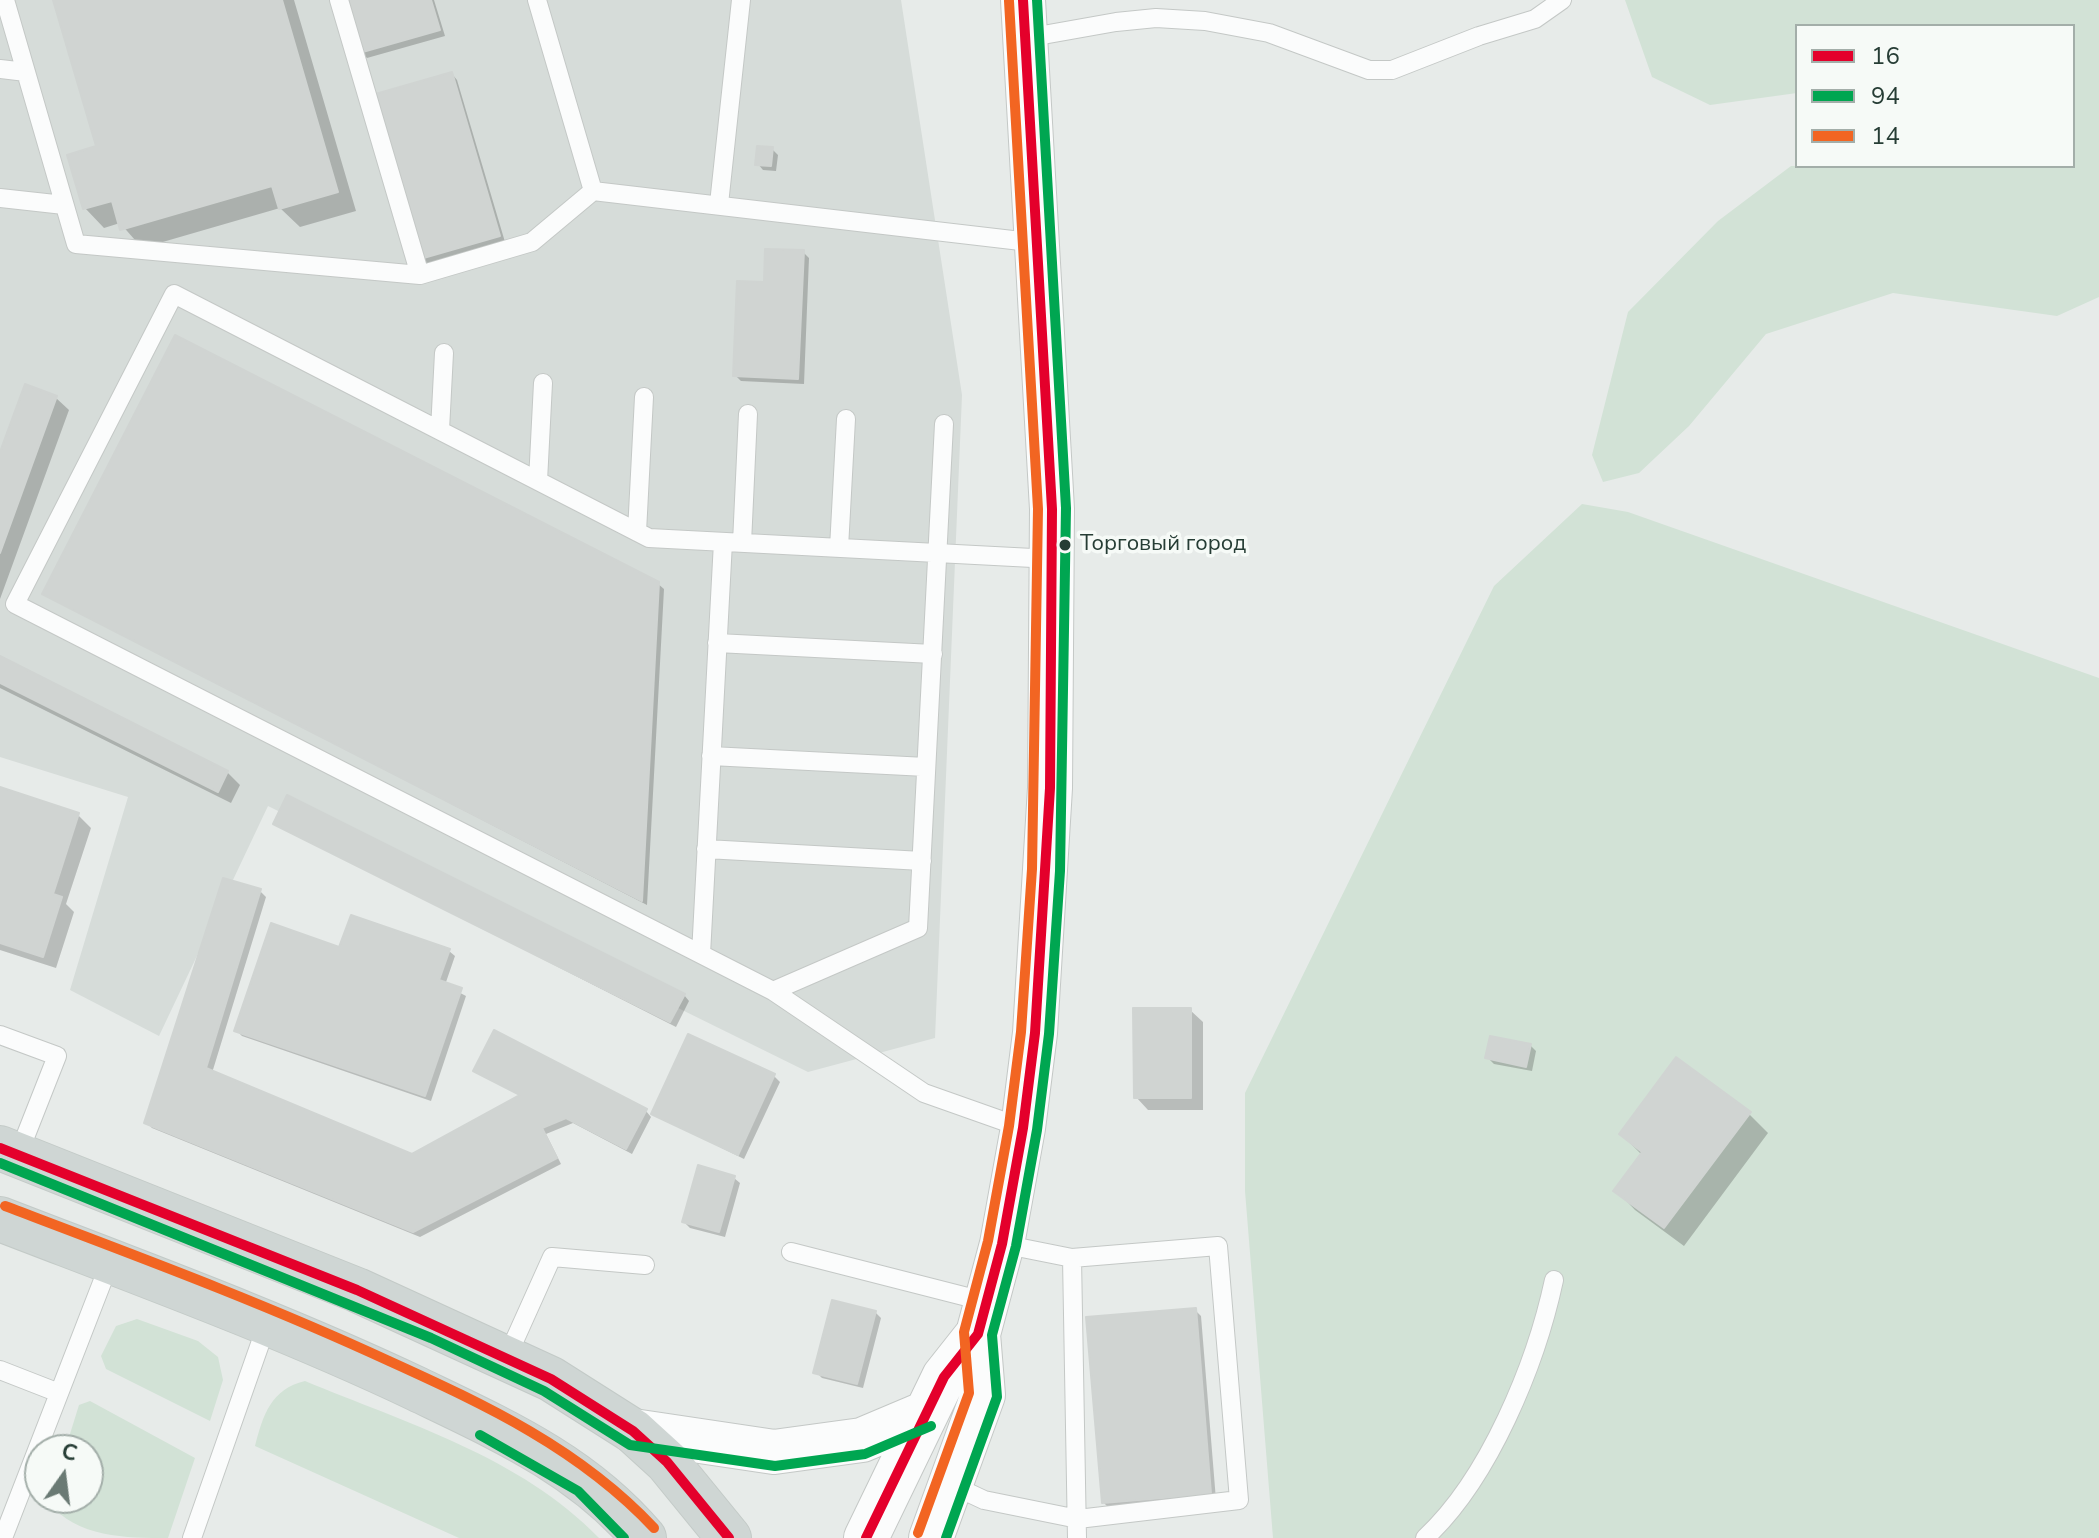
<!DOCTYPE html>
<html>
<head>
<meta charset="utf-8">
<style>
  body { margin:0 }
  #map { position:relative; width:2099px; height:1538px; overflow:hidden; background:#e7ebe9; font-family:"Nunito Sans",sans-serif }
  canvas { display:block }
  .legend { position:absolute; left:1795px; top:24px; width:280px; height:144px; box-sizing:border-box; background:#f6faf7; border:2px solid #a3aea9; margin:0; padding:10px 14px; list-style:none; font-size:24px; color:#263d35 }
  .legend li { display:flex; align-items:center; gap:16px; height:40px }
  .legend b { width:40px; border:2px solid #a3aea9 }
  .north { position:absolute; left:24px; top:1434px; width:80px; height:80px; box-sizing:border-box; background:#f6faf7; border:2px solid #a3aea9; border-radius:50%; rotate:14deg; font-size:22px; font-weight:700; line-height:32px; text-align:center; color:#263d35 }
  .north::after { content:''; display:block; margin:auto; width:28px; height:36px; background:#6a7a74; clip-path:polygon(50% 0,100% 100%,50% 72%,0 100%) }
</style>
</head>
<body>
<div id="map">
<canvas width="2099" height="1538"></canvas>
<ul class="legend">
<li><b style="height:10px;background:#e4002b"></b>16</li>
<li><b style="height:10px;background:#00a651"></b>94</li>
<li><b style="height:10px;background:#f26522"></b>14</li>
</ul>
<div class="north">С</div>
</div>
<script>
const c = document.querySelector('canvas').getContext('2d');
c.lineJoin = 'round';
function fillPath(path, color) {
  c.fillStyle = color;
  c.fill(path, 'evenodd');
}
function strokePath(path, color, width, dash) {
  c.strokeStyle = color;
  c.lineWidth = width;
  c.lineCap = dash ? 'butt' : 'round';
  c.setLineDash(dash || []);
  c.stroke(path);
}
function drawText(font, color, halo, rows, align = 'center') {
  c.font = font + ' "Nunito Sans",sans-serif';
  c.lineWidth = 7;
  c.setLineDash([]);
  c.textBaseline = 'middle';
  c.strokeStyle = halo;
  c.fillStyle = color;
  for (const [text, x, y, turn = 0] of rows) {
    c.save();
    c.translate(x, y);
    c.rotate((+turn || 0) * Math.PI / 180);
    c.textAlign = isNaN(turn) ? turn : align;
    if (halo) c.strokeText(text, 0, 0);
    c.fillText(text, 0, 0);
    c.restore();
  }
}
const built = new Path2D(`
  M0,0H901L962,395L935,1038L808,1072L268,806L159,1036L70,990L128,797L0,757Z`);
const green = new Path2D(`
  M1625,0H2099V297L2057,316L1893,293L1766,334L1689,426L1639,473L1603,482L1592,455L1628,312L1718,221L1791,166H2073V26H1797V93L1710,105L1652,77Z
  M1582,504L1628,512L2099,678V1538H1273L1245,1191V1093L1494,586Z
  M137,1319L198,1341L218,1357L223,1380L210,1421L106,1369L101,1356L116,1326Z
  M305,1381C406,1423 521,1457 599,1538H459L255,1446C263,1415 271,1389 305,1381Z
  M90,1401L195,1458L168,1538C127,1538 76,1538 49,1502L50,1498H88V1450H65L79,1405Z`);
const shadow = new Path2D(`
  M55,0H294L356,211L300,227L280,208L142,248L120,223L104,228L85,208L99,147Z
  M346,0H434L445,36L367,58L361,52Z
  M452,74L457,80L505,242L427,264L421,258Z
  M772,149L778,155L776,171L763,170L758,164Z
  M803,252L809,258L804,384L741,381L735,375L766,284Z
  M56,398L69,410L0,599V458Z
  M657,583L664,589L647,905L45,594Z
  M0,658L227,772L240,785L231,803L0,688Z
  M0,789L78,815L91,828L66,904L74,912L56,968L0,950Z
  M275,823L684,995L689,1001L676,1027Z
  M260,891L266,897L212,1073L412,1156L521,1096L475,1070L646,1111L651,1117L632,1154L573,1123L546,1134L561,1164L420,1237L152,1128L146,1122Z
  M341,949L449,951L455,956L445,985L466,996L431,1101L242,1036L236,1030Z
  M1190,1010L1203,1022V1110H1148L1136,1097Z
  M1530,1045L1536,1051L1532,1071L1494,1064L1488,1058Z
  M774,1076L780,1082L744,1159L653,1114Z
  M1749,1114L1768,1133L1684,1246L1635,1210L1616,1190L1642,1155L1621,1134Z
  M734,1178L740,1183L725,1237L690,1228L684,1222Z
  M1195,1310L1201,1316L1216,1500L1109,1508L1103,1502Z
  M875,1312L881,1318L863,1388L822,1378L816,1372Z`);
const building = new Path2D(`
  M53,0H282L338,192L279,209L272,186L120,230L112,201L83,209L67,155L96,146Z
  M344,0H431L440,30L359,53Z
  M452,72L500,236L420,259L372,95Z
  M757,146L773,147L771,166L755,165Z
  M765,249L804,250L798,379L733,376L737,281L764,282Z
  M175,335L659,582L642,901L42,594Z
  M25,384L57,396L0,553V452Z
  M0,656L228,771L218,792L0,683Z
  M0,787L79,813L53,894L62,897L43,957L0,943Z
  M287,795L685,994L670,1022L273,824Z
  M223,878L261,889L206,1068L412,1154L520,1095L473,1071L494,1030L647,1109L626,1149L566,1118L542,1128L557,1158L413,1232L144,1123Z
  M351,915L450,949L439,980L462,988L425,1096L234,1031L271,923L339,947Z
  M1133,1008H1191V1098H1134Z
  M688,1034L775,1074L738,1155L651,1114Z
  M1490,1036L1531,1044L1526,1067L1485,1058Z
  M1676,1057L1751,1112L1664,1228L1613,1191L1642,1152L1619,1134Z
  M698,1165L735,1176L719,1232L682,1222Z
  M832,1300L876,1311L857,1384L813,1373Z
  M1196,1308L1211,1494L1102,1503L1086,1317Z`);
const service = new Path2D(`
  M5,0L76,244L420,275L532,242L593,191L1038,243
  M339,0L420,275
  M537,0L593,191
  M1026,38L1116,22L1156,18L1205,21L1269,33L1369,70H1392L1479,36L1535,19L1562,0
  M0,69L26,72
  M0,198L64,205
  M719,204L741,0
  M440,430L444,353
  M538,481L543,383
  M637,532L644,397
  M742,543L748,414
  M839,548L846,419
  M717,643L933,654
  M711,756L926,767
  M706,849L922,861
  M701,954L723,542
  M773,991L918,928L944,424
  M0,1035L57,1056L18,1155
  M1023,1128L924,1093L773,991L15,604L174,294L649,538L1052,559
  M791,1252L987,1302
  M1072,1258L1077,1538
  M507,1357L552,1257L645,1265
  M0,1370L59,1393
  M952,1485L984,1500L1078,1519L1239,1500L1218,1246L1072,1258L1002,1244
  M3,1538L110,1262
  M192,1538L267,1324
  M1425,1538C1489,1479 1536,1364 1554,1280`);
const tertiary = new Path2D(`
  M633,1431L774,1452L862,1440L926,1413
  M866,1538L944,1377L978,1334L1002,1244L1023,1128L1035,1033L1050,788L1052,509L1023,0
  M931,1538L983,1395L978,1334`);
const primary = new Path2D(`
  M0,1148L357,1290L551,1379L633,1431L667,1462L729,1538
  M0,1219C140,1273 282,1325 417,1389C502,1430 582,1465 644,1538`);
const bus1 = new Path2D(`
  M0,1148L357,1290L551,1379L633,1431L667,1462L729,1538
  M866,1538L944,1377L978,1334L1002,1244L1023,1128L1035,1033L1050,788L1052,509L1023,0`);
const bus2 = new Path2D(`
  M0,1163L431,1338L544,1391L630,1445L775,1466L865,1454L931,1426
  M480,1435L578,1491L624,1538
  M946,1538L997,1397L992,1335L1016,1246L1037,1130L1049,1034L1060,871L1066,508L1037,0`);
const bus3 = new Path2D(`
  M5,1206C134,1255 264,1303 389,1361C486,1405 580,1449 654,1528
  M918,1533L969,1393L964,1332L988,1241L1009,1126L1021,1032L1032,869L1038,509L1009,1`);
const markers = [
  [1065,545,7,"#263d35"]
];
const busNames = [
  ["Торговый город",1080,545]
];
fillPath(built, '#d6dcd9');
fillPath(green, '#d2e2d6');
fillPath(shadow, '#0003');
fillPath(building, '#d0d4d2');
strokePath(building, '#d0d4d2', 2);
strokePath(service, '#c4c8c6', 20);
strokePath(tertiary, '#c4c8c6', 46);
strokePath(primary, '#c3cac7', 46);
strokePath(service, '#fbfcfc', 18);
strokePath(tertiary, '#fbfcfc', 44);
strokePath(primary, '#cfd6d4', 44);
strokePath(bus1, '#e4002b', 10);
strokePath(bus2, '#00a651', 10);
strokePath(bus3, '#f26522', 10);
for (const [x, y, r, color] of markers) {
  const dot = new Path2D();
  dot.arc(x, y, r, 0, 2 * Math.PI);
  c.fillStyle = color;
  c.fill(dot);
  strokePath(dot, '#f6faf7', 3);
}
drawText('22px', '#263d35', '#f6faf7', busNames, 'left');
</script>
</body>
</html>
